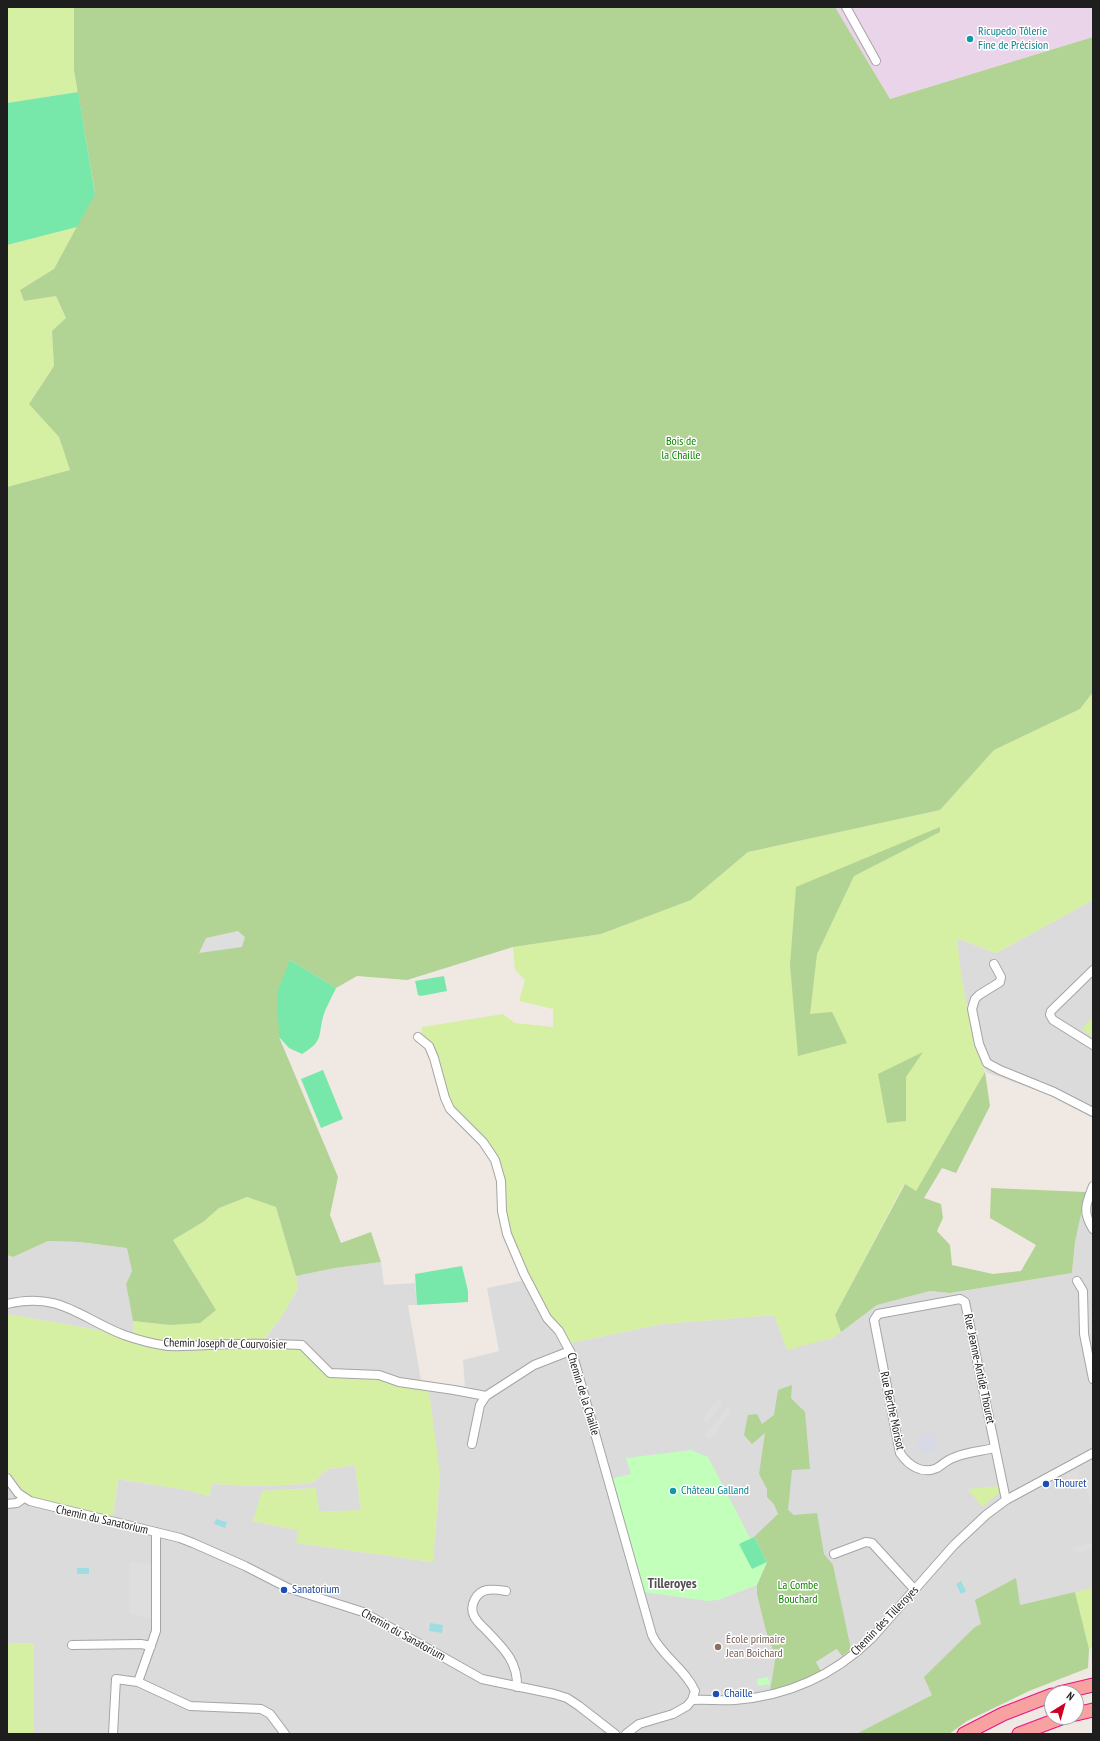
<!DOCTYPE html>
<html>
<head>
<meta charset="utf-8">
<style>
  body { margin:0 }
  #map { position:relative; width:1100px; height:1741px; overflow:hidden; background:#f0e9e3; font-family:"PT Sans Narrow",sans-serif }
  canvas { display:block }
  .frame { position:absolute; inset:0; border:8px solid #1e1e1e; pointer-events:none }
  .north { position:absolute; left:1044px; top:1685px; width:40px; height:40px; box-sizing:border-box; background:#fff; border:1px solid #a5a5a5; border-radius:50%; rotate:37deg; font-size:11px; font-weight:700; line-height:16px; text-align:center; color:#1e1e1e }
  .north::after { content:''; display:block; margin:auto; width:14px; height:18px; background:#c02; clip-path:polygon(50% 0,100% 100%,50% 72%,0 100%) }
</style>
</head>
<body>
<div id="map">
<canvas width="1100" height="1741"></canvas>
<div class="frame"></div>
<div class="north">N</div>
</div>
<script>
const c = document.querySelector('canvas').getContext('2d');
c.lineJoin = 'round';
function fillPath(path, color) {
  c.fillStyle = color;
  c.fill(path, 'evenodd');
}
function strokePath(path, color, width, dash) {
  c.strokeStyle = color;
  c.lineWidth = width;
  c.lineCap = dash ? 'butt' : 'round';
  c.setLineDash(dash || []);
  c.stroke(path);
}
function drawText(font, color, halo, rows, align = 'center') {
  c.font = font + ' "PT Sans Narrow",sans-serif';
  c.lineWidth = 3;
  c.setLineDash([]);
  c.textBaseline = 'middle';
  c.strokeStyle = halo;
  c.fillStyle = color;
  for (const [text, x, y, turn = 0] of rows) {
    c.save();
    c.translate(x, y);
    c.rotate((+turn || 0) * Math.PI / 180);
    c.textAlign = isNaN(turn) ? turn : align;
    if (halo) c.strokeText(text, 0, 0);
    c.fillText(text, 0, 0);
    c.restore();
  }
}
const residential = new Path2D(`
  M1093,900V1118L1047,1094L986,1072L975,1043L960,974L957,938L996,953Z
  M1093,1180V1588L1020,1605L975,1627L932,1695L856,1734H34V1643L7,1644V1471L23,1490L113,1516L118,1479L187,1490L209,1496L212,1484L259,1486L305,1484L315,1481L328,1469L355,1465L361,1511L319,1512L315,1488L263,1491L253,1521L298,1530L297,1543L433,1562L440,1474L325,1374L302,1348L259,1346L280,1319L298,1288L296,1276L335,1268L381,1262L384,1285L415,1283L417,1305H408L421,1380L465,1388L463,1360L499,1351L487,1288L530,1279L550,1315L570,1343L662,1324L775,1315L787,1349L832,1338L877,1305L930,1291L950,1293L1072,1273L1075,1242L1086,1192Z
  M48,1241L80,1242L128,1248L132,1271L126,1284L133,1321L134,1341L98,1330L7,1314V1255L13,1257Z`);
const industrial = new Path2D(`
  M835,7H1093V37L890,99Z`);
const grass = new Path2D(`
  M7,7H74V70L78,92L7,103Z
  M77,227L54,269L20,290L24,301L56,296L66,318L52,331L54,366L29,404L59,437L70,470L7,487V245Z
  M1093,692V900L996,953L957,938C961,984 970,1029 985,1072L916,1191L904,1184L835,1315L841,1332L832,1338L787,1350L774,1315L662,1324L570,1343L550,1315L530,1279L509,1232L504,1211L501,1171L447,1097L421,1036L422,1027L503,1014L515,1023L553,1027V1009L519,1001L525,980L515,970L513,947L601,934L691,900L748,852L940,810L994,750L1080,709Z
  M1093,1015V1037L1082,1030Z
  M247,1197L276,1207L296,1276L298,1288L280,1319L259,1345L302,1348L325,1374L377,1379L429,1391L440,1474L433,1562L296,1543L298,1530L253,1521L262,1491L316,1488L319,1512L361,1510L355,1465L328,1469L315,1481L305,1484L259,1486L212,1484L209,1496L187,1490L118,1479L113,1516L78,1510L29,1497L7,1471V1314L98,1330L133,1341V1321L170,1325L216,1310L173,1240L203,1222L219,1208Z
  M999,1486L1000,1492L982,1507L968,1489Z
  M1093,1588V1648L1089,1649L1075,1592Z
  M34,1643V1734H7V1644Z`);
const forest = new Path2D(`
  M74,7H835L890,99L1093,37V692L1080,709L994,750L940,810L748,852L691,900L601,934L513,947L407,980L357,976L336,988L290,960L279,1037L338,1177L330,1215L341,1243L371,1232L381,1262L335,1268L296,1276L276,1207L247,1197L219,1208L203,1222L173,1240L216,1310L200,1323L170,1325L133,1321L126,1284L132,1271L127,1248L80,1242L48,1241L13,1257L7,1255V487L70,470L59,437L29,404L54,366L52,331L66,318L56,296L24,301L20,290L54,269L95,193L74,70Z
  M940,827V832L854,876L817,954L810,1014L832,1012L847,1043L798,1056L790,965L796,887Z
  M923,1052L906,1077V1121L887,1123L878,1074Z
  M985,1072L990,1106L956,1173L942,1168L924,1198L941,1204L943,1218L937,1231L950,1245L952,1265L993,1274L1021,1271L1036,1245L990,1218L991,1188L1086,1192L1075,1242L1072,1273L950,1293L930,1291L877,1305L841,1332L835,1315L905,1184L916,1191Z
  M792,1385L791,1398L805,1412L810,1469L792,1470L788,1510L794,1515L817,1513L824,1554L833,1565L851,1649L842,1656L836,1649L816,1662L821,1671L791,1685L770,1691L775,1661L774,1652L766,1631L757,1594V1585L767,1562L754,1537L778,1514L774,1504L767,1497V1489L759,1474L765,1433L752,1444L744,1435L748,1415L757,1414L762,1424L774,1415L778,1390Z
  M1016,1578L1020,1605L1075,1592L1089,1649L1088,1668L1029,1691L967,1721L949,1734H856L932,1695L924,1677L975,1627L981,1624L975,1600Z`);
const park = new Path2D(`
  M691,1450L708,1457L750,1538L754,1537L767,1562L757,1585L718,1600L708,1601L644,1592L613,1478L631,1474L626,1458Z
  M768,1677L770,1684L758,1686L757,1679Z`);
const pitch = new Path2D(`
  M78,92L95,194L77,227L7,245V103Z
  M290,960L336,988C332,997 326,1007 323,1017C318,1038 323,1041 302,1054L289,1048L279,1037L277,993Z
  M444,976L447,991L421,996L418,995L415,981Z
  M323,1070L343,1119L321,1128L301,1079Z
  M462,1266L468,1291V1302L417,1305L415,1274Z
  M754,1537L767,1562L752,1569L739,1544Z`);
const parking = new Path2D(`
  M238,931L245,937L242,947L199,953L206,938Z
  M718,1399L723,1402L707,1423L702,1419Z
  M727,1407L732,1411L710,1440L705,1436Z
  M1077,1469L1081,1476L1069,1481L1066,1475Z
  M1093,1479V1506L1083,1483Z
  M1093,1543V1549L1074,1553L1072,1547Z
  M130,1562L153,1564L152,1619L129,1614Z
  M837,1649L842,1656L821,1671L816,1662Z`);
const plaza = new Path2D(`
  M917 1443a10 10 0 1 1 20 0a10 10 0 1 1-20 0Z`);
const water = new Path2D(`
  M216,1519L227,1522L225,1528L214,1524Z
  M77,1568H89V1574H77Z
  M961,1581L966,1591L961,1594L956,1584Z
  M430,1623L443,1625L442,1633L429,1631Z`);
const minor = new Path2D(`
  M846,7L876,61
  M994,964L1001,977L1000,982L979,995L975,999L972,1009L979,1044L987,1063L1000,1070L1054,1092L1093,1112
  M1093,970L1051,1011L1050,1015L1053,1020L1093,1045
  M418,1037L429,1046L434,1058L445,1098L450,1109L483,1142L495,1160L501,1181L502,1211L507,1234L524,1274L547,1318L559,1331L574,1359L652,1635C662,1656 685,1669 695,1691L692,1700
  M1093,1229C1082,1212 1086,1204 1093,1186
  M1077,1281L1083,1291L1084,1334L1093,1379
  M7,1304C59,1291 80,1318 124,1335C138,1340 154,1344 168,1346C191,1347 216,1344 238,1344C260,1343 281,1344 302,1345L330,1373L379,1375L399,1382L454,1390L486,1396
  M472,1444L480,1405L486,1396L534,1365L570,1351
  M995,1448C982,1451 965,1452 953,1458C947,1460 942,1465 937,1468C922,1475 908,1465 900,1453L874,1320L878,1314L960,1299L965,1302L1006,1500
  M7,1478L18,1493L30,1501L180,1538L193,1543L245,1566L288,1588L363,1612L482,1679L554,1694L567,1698L579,1706L615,1734
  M7,1504L17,1503L24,1498
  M156,1532V1631L138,1682L190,1706L261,1709L270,1714L285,1734
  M834,1554L866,1542L872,1543L915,1590
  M506,1591C500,1590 493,1589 487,1590C476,1592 469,1606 474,1616C477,1622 482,1626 486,1630C503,1648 518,1661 517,1687
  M72,1645L141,1644L151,1646
  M113,1734L116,1679L138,1682
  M626,1734L639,1724L673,1714L687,1706L692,1700C706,1699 721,1701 735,1700C787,1696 833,1676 871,1639L954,1545L986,1515L1006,1500L1093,1453`);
const trunk = new Path2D(`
  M1059,1693L1093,1685
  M1076,1714L1093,1710
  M964,1734L1003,1714L1052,1695
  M1019,1734L1064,1717`);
const markers = [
  [970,39,4,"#0f9aa8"],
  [1046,1484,4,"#1a4fb4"],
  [673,1491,4,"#0f9aa8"],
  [284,1590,4,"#1a4fb4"],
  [718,1647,4,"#8d6e63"],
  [716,1694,4,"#1a4fb4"]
];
const cultureNames = [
  ["Ricupedo Tôlerie",978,32],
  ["Fine de Précision",978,46],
  ["Château Galland",681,1491]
];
const parkNames = [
  ["Bois de",681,442],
  ["la Chaille",681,456],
  ["La Combe",798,1586],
  ["Bouchard",798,1600]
];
const streetNames = [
  ["Chemin Joseph de Courvoisier",225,1344,1],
  ["Rue Jeanne-Antide Thouret",979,1369,78],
  ["Chemin de la Chaille",583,1394,73],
  ["Rue Berthe Morisot",892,1411,78],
  ["Chemin du Sanatorium",102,1520,13],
  ["Chemin des Tilleroyes",885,1621,-46],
  ["Chemin du Sanatorium",403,1635,29]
];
const transitNames = [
  ["Thouret",1054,1484],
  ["Sanatorium",292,1590],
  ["Chaille",724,1694]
];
const educationNames = [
  ["École primaire",726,1640],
  ["Jean Boichard",726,1654]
];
const quarterNames = [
  ["Tilleroyes",672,1584]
];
fillPath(residential, '#dcdbdb');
fillPath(industrial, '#ead4e9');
fillPath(grass, '#d5efa3');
fillPath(forest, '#b1d393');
fillPath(park, '#c1ffbb');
fillPath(pitch, '#78e7aa');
fillPath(parking, '#dedede');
fillPath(plaza, '#d7d9e6');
fillPath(water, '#9edee2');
strokePath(minor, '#a5a5a5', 10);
strokePath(trunk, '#eb1281', 15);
strokePath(minor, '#fff', 8);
strokePath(trunk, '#f7a2a1', 13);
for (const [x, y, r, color] of markers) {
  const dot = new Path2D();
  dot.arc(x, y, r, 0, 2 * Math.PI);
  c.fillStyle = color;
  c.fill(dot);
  strokePath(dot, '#fff', 1.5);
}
drawText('12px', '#0d838f', '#fff', cultureNames, 'left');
drawText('12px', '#0c8701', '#fff', parkNames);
drawText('12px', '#1e1e1e', '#fff', streetNames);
drawText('12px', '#164399', '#fff', transitNames, 'left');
drawText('12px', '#785e54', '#fff', educationNames, 'left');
drawText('bold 14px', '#515151', '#fff', quarterNames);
</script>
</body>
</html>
